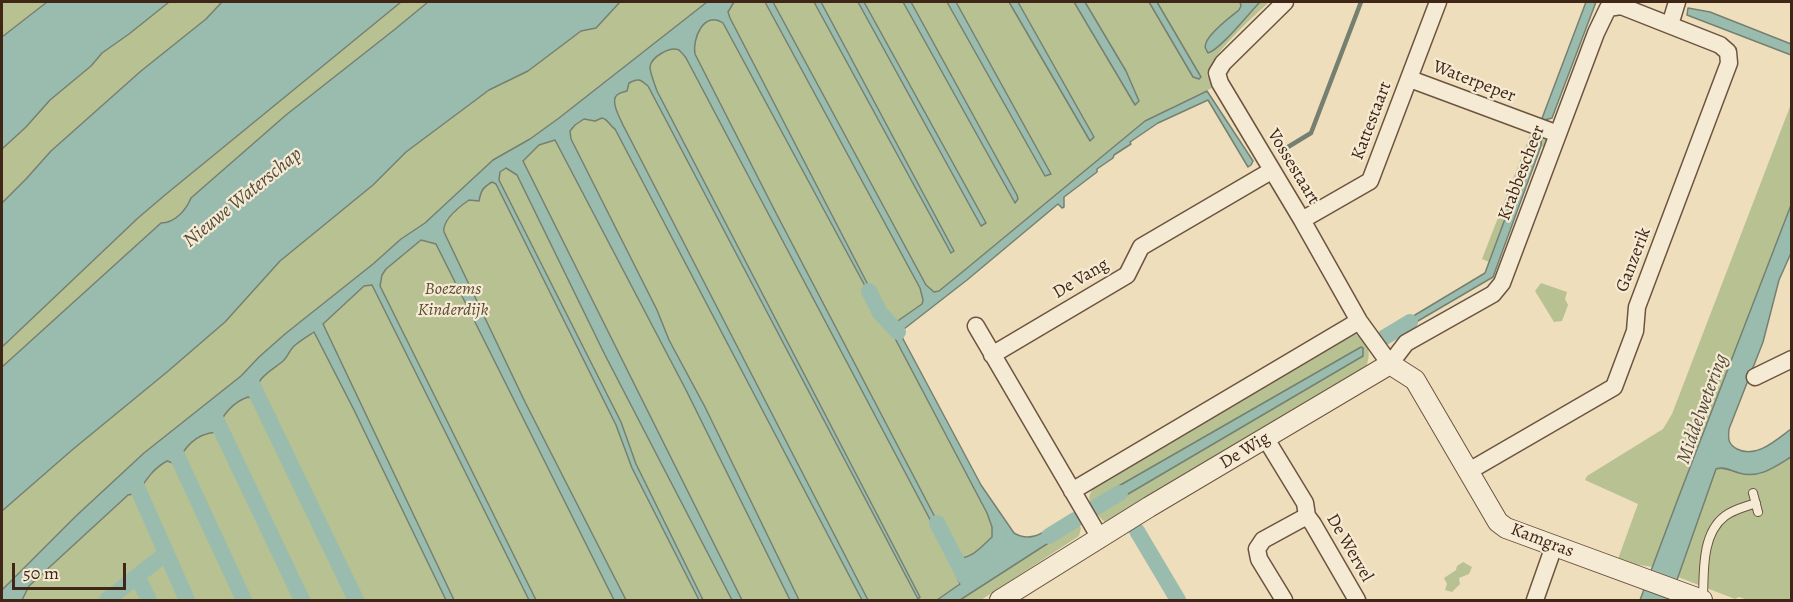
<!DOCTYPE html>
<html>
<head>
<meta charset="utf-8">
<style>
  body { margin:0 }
  #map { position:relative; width:1793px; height:602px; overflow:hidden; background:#efdebc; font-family:Alegreya,serif }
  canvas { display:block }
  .frame { position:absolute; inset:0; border:3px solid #402616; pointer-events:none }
  .scale { position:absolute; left:12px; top:563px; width:114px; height:27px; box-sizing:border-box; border:3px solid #402616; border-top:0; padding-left:8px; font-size:18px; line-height:21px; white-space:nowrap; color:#402616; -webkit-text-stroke:4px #f5ead3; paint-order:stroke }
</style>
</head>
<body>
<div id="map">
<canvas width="1793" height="602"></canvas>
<div class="frame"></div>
<div class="scale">50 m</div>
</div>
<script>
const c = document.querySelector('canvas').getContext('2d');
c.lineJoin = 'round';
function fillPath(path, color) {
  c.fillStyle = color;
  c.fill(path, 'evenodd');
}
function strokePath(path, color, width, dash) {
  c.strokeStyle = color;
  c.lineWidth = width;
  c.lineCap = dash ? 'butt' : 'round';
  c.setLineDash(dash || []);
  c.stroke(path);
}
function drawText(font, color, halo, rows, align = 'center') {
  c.font = font + ' Alegreya,serif';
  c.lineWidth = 4.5;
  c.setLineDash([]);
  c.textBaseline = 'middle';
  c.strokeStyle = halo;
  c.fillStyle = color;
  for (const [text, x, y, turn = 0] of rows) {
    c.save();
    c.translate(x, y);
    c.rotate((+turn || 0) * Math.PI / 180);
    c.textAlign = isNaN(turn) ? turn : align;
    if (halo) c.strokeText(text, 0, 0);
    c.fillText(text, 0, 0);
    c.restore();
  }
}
const green = new Path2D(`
  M2,2H1252L1213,52L1260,2H1269C1254,16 1209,56 1207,75L1214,87L1170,108L895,329L1017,556L952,600H2Z
  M1791,104V205L1653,567L1626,563L1618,559L1638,504L1585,480L1587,476L1663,429L1672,414Z
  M1537,132L1547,136L1548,148L1541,146L1542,135L1532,146L1489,262L1482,259L1530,135Z
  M1541,283L1567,292L1565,299L1568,305L1562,321L1554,322L1535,291Z
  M1356,334C1371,348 1371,352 1365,371L1106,523C1099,517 1086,503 1090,494C1092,489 1097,485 1100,481L1346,336ZM1361,347L1363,356L1106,507L1101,499L1103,495Z
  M1791,457V600H1748L1739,597L1735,599L1678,577L1716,469C1725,466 1731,472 1740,474C1759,478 1776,467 1791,457Z
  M1075,518L1081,528L1079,536L981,600H960L1067,531V524Z
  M1463,562L1472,567L1469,574L1459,578L1460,584L1452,592L1445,590L1447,584L1444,578L1456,570L1457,566Z`);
const water = new Path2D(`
  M47,2H169L129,34L102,53L91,66L50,100L26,127L2,149V37Z
  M222,2H401L165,195L138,218L2,347V203L26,179L51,151L141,71L206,19Z
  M428,2H620L596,28L581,31L528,71L489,90L406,152L373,185L280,261L225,322L167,372L72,450L2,511V367L161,223C175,223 186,210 191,198L286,115L394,30Z
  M707,2H734L728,12L730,18L880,308L878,310L723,23C704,10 692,39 695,54L776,213L948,542L943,544L686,58C684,55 681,52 679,50C670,46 651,57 650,67C650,73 655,85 657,91L920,597L918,599L648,86C640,79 638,78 629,83L627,91C624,92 620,92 617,95C610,101 620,118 623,125L868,600H862L615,129C610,126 608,119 602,118L595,121L584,119L575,125L570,131L571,139L657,310L669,340L705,407L799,600H790L686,390L555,140L539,145L523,161L742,600H732L605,355L517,175L506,168L500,172L499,180L621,422L636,464L703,600H699L632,468L616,425L496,184L492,182C482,188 481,191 479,201L469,200C459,207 442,220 444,232L525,402L626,600H614L436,244L421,240L386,269L382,275L380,286L536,600H529L372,285L364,286L323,324L454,600H446L354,410L314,332C308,336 300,341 294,346C289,351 287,358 282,362C266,374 257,377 254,399L248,397C231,403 222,415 216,432C195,434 185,447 176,464L167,461C154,468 146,479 138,493L128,495L29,586L22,600H2V590L76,516L144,453L241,376L259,357L285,334L373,264L401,239L425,223L493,160L530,139L559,118Z
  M765,2H773L926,285L934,292L939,291L966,269L1145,121L1207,91L1253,161L1251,165L1248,167L1208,100L1158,123L1130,142L1131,144L1114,155L1113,158L1097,169V172L1064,197V207L1062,208L1058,204L967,280L904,329L902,337L981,485L1014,533C1032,544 1047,530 1062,521L1065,522L1068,527L1067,531L960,600H937L960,584L955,572L953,559C972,559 979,549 992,537V527L987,513L889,327L922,304L923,300L920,288Z
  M814,2H821L954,251L951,253Z
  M858,2H864L986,223L981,226Z
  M903,2H911L1017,195L1018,199L1015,203Z
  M947,2H956L1051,174L1045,176Z
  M1009,2H1018L1094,137L1090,141Z
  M1074,2H1085L1126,71L1139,101L1135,105Z
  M1149,2H1157L1201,77L1199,79L1193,77Z
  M1240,2H1260C1249,13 1220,50 1208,53C1206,49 1204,48 1206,43C1209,33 1230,17 1239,10L1241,6Z
  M1586,2H1596L1552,118L1541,121Z
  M1688,8L1710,12L1791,44V55L1687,15Z
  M1536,135H1542L1541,146L1493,277L1394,335L1390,330L1485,273Z
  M1791,205V253L1779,280L1763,342L1729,429C1728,439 1728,444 1737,449C1756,459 1776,440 1791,429V457C1775,467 1759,479 1739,473C1731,471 1724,466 1716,469L1678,577L1671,600H1640L1679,496Z
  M1361,347L1363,348V356L1106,507L1103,506L1101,499L1103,495Z
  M1148,539L1150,540L1185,600H1172L1141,547L1142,543Z`);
const stream = new Path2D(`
  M1288,147L1311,133L1361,2`);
const canal = new Path2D(`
  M869,291L880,313L898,332
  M1385,337L1410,322
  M250,380L356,600
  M212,411L302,600
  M173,447L244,600
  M133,478L187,600
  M1096,507L1120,493
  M937,523L965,577
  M1137,531L1178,600
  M1049,536L1075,520
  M137,576L149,600
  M107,600L165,554`);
const service = new Path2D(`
  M1753,493L1758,512
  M1703,600C1704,573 1701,534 1725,516C1734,509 1745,507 1756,503`);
const minor = new Path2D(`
  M1285,2L1223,63L1217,73L1220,83L1302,220L1359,321L1390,364L1406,343L1493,294L1502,283L1596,33L1608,8L1621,6L1720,45L1728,52L1729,63L1637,307L1635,331L1614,387L1469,471
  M1670,25L1677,2
  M1410,79L1558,134
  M1302,220L1370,181L1438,2
  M976,326L1100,538
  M992,355L1127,275L1141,247L1271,171
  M1755,377L1792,359
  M1266,439L1305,503L1307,516L1313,524L1357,600
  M1072,491L1359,321
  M1284,600L1259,559L1257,549L1263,540L1307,516
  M1535,600L1554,546`);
const tertiary = new Path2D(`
  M1000,600L1149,507L1390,364L1415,380L1498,522L1506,528L1702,600`);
const streetNames = [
  ["Waterpeper",1474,82,21],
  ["Kattestaart",1372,121,-69],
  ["Vossestaart",1293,167,59],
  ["Krabbescheer",1522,173,-69],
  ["Ganzerik",1634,260,-69],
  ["De Vang",1081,279,-31],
  ["De Wig",1245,451,-31],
  ["Kamgras",1542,541,21],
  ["De Wervel",1349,548,60]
];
const parkNames = [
  ["Boezems",453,290],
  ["Kinderdijk",453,311]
];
const waterNames = [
  ["Nieuwe Waterschap",243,198,-39],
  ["Middelwetering",1703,409,-70]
];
fillPath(green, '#b7c192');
fillPath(water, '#9abcae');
strokePath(water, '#768071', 1.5);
strokePath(stream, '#768071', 4.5);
strokePath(canal, '#9abcae', 16);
strokePath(service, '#6c5440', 10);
strokePath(minor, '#6c5440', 19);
strokePath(tertiary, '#6c5440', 22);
strokePath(service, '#f5ead3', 8);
strokePath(minor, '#f5ead3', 16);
strokePath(tertiary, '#f5ead3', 20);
drawText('18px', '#402616', '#f5ead3', streetNames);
drawText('italic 18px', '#5e4d35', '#f5ead3', parkNames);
drawText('italic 20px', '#564c3c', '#f5ead3', waterNames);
</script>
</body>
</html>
